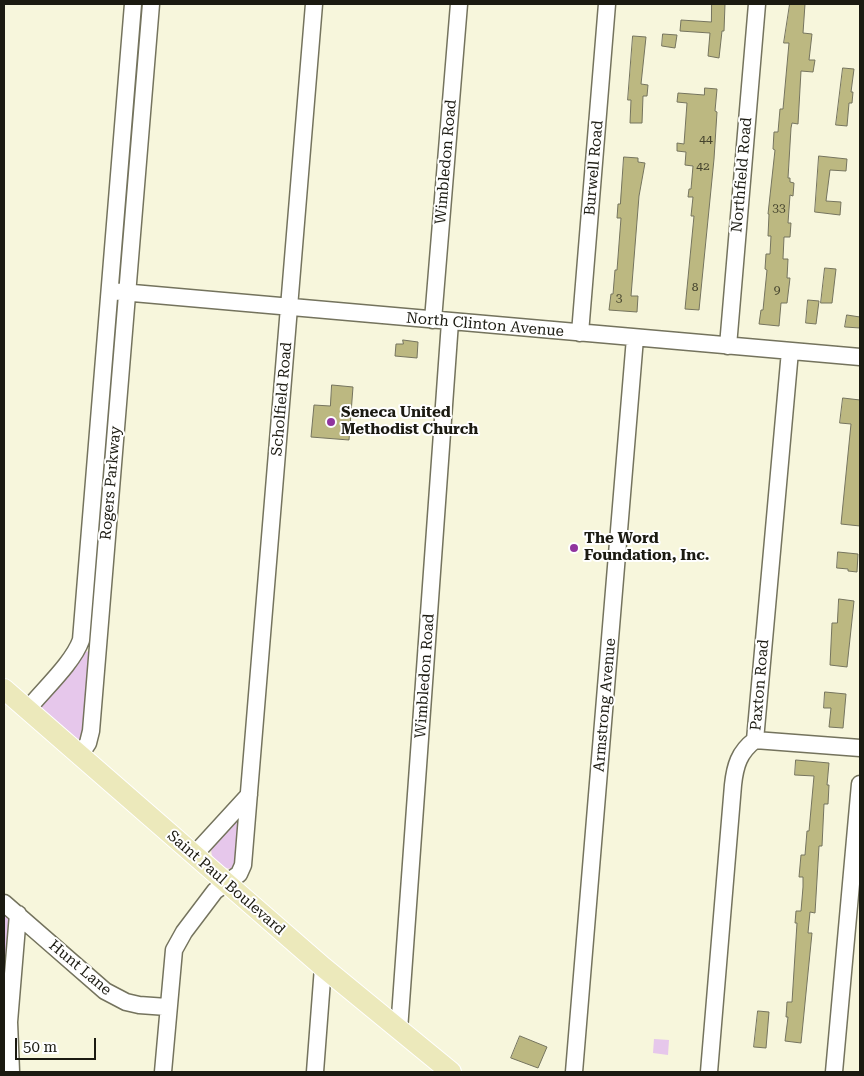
<!DOCTYPE html>
<html>
<head>
<meta charset="utf-8">
<style>
  body { margin:0 }
  #map { position:relative; width:864px; height:1076px; overflow:hidden; background:#f7f6dc; font-family:"Roboto Serif",serif }
  canvas { display:block }
  .frame { position:absolute; inset:0; border:5px solid #1b1a11; pointer-events:none }
  .scale { position:absolute; left:15px; top:1038px; width:81px; height:22px; box-sizing:border-box; border:2px solid #1b1a11; border-top:0; padding-left:6px; font-size:15px; line-height:18px; white-space:nowrap; color:#1b1a11; -webkit-text-stroke:4px #fff; paint-order:stroke }
</style>
</head>
<body>
<div id="map">
<canvas width="864" height="1076"></canvas>
<div class="frame"></div>
<div class="scale">50 m</div>
</div>
<script>
const c = document.querySelector('canvas').getContext('2d');
c.lineJoin = 'round';
function fillPath(path, color) {
  c.fillStyle = color;
  c.fill(path, 'evenodd');
}
function strokePath(path, color, width, dash) {
  c.strokeStyle = color;
  c.lineWidth = width;
  c.lineCap = dash ? 'butt' : 'round';
  c.setLineDash(dash || []);
  c.stroke(path);
}
function drawText(font, color, halo, rows, align = 'center') {
  c.font = font + ' "Roboto Serif",serif';
  c.lineWidth = 4;
  c.setLineDash([]);
  c.textBaseline = 'middle';
  c.strokeStyle = halo;
  c.fillStyle = color;
  for (const [text, x, y, turn = 0] of rows) {
    c.save();
    c.translate(x, y);
    c.rotate((+turn || 0) * Math.PI / 180);
    c.textAlign = isNaN(turn) ? turn : align;
    if (halo) c.strokeText(text, 0, 0);
    c.fillText(text, 0, 0);
    c.restore();
  }
}
const green = new Path2D(`
  M138,34H140L123,264H119Z
  M114,329L118,330L92,633H89Z
  M91,651L85,735L80,739H76L42,710L40,706L83,652Z
  M237,818L239,819L235,865L232,869C221,869 208,858 212,847Z
  M4,893L15,903L4,1020Z
  M654,1039L669,1040L668,1055L653,1053Z`);
const building = new Path2D(`
  M712,4H725L724,31H722L719,58L708,56L710,33L680,31L681,20L711,22Z
  M790,4H805L803,33L812,34L809,60H815L813,72L801,71L798,124L792,123L791,128L788,178H790V182L794,183L793,196L790,195L788,223H791L790,237H784L783,259H788L787,278H790L787,303H781L779,326L759,324L761,310H763L767,270L765,269L766,254H770L771,236H768L769,214H768L775,150L773,149L774,132H778L780,109H783L789,43H784Z
  M663,34L677,35L675,48L662,46Z
  M633,36L646,37L641,84L648,85L647,96H643L642,123H630L631,100H628Z
  M843,68L854,69L851,92H853L852,103H849L847,126L836,125Z
  M705,88L717,89L715,111L717,112L714,159L699,310L685,309L694,216H691L693,197H688L689,189H691L693,166L685,165L686,152L677,151V143L684,144L687,103L677,102L678,93L704,95Z
  M819,156L847,159L846,171L830,170L826,201L841,202L840,215L815,212Z
  M624,157L638,158V162L645,163L639,196L631,296H638L637,312L609,310L611,294H613L615,270H617L621,218H617L618,204H620Z
  M825,268L836,269L832,303H821Z
  M808,300L819,301L816,324L806,323Z
  M847,315L860,317V328L845,327Z
  M403,340L418,342L417,358L395,356L396,344H403Z
  M332,385L353,387L349,440L311,437L314,405L330,406Z
  M843,398L860,400V526L841,524L851,424L840,423Z
  M838,552L858,554L857,572L848,571V569L837,568Z
  M839,599L854,601L847,667L830,665L832,623H837Z
  M825,692L846,694L843,728L829,727L831,708H824Z
  M796,760L829,763L827,785H829L828,804H824L822,846H819L815,913L810,912L808,933H812L801,1043L785,1041L788,1017H786L787,1002H792L797,923H795L796,911H801L803,887V877H799L801,855H805L807,831H809L814,776L795,775Z
  M758,1011L769,1012L766,1048L754,1047Z
  M520,1036L547,1047L538,1068L511,1058Z`);
const minor = new Path2D(`
  M110,291L860,357
  M433,320L459,4
  M580,333L607,4
  M728,346L757,4
  M27,710C43,690 73,663 81,640L133,4
  M755,740L860,748
  M80,755L88,743L91,731L151,4
  M194,855L249,795
  M4,903L105,991L126,1002L139,1005L167,1007
  M399,1030L450,322
  M11,1072L9,1022L18,914
  M163,1072L174,950L184,932L215,891L239,874L243,865L314,4
  M315,1072L323,967
  M574,1072L635,338
  M709,1072L733,785C735,766 739,752 755,740L790,351
  M834,1072L860,784`);
const major = new Path2D(`
  M4,689L323,967L451,1072`);
const markers = [
  [331,422,5,"#90349e"],
  [574,548,5,"#90349e"]
];
const numberNames = [
  ["44",706,139],
  ["42",703,166],
  ["33",779,208],
  ["8",695,287],
  ["9",777,290],
  ["3",619,298]
];
const streetNames = [
  ["Wimbledon Road",446,162,-85],
  ["Burwell Road",594,168,-85],
  ["Northfield Road",742,175,-85],
  ["North Clinton Avenue",485,325,5],
  ["Scholfield Road",282,399,-85],
  ["Rogers Parkway",111,483,-85],
  ["Wimbledon Road",425,676,-86],
  ["Paxton Road",760,685,-85],
  ["Armstrong Avenue",605,705,-85],
  ["Saint Paul Boulevard",226,883,41],
  ["Hunt Lane",80,968,40]
];
const poiNames = [
  ["Seneca United",341,413],
  ["Methodist Church",341,430],
  ["The Word",584,539],
  ["Foundation, Inc.",584,556]
];
fillPath(green, '#e6c7eb');
fillPath(building, '#bcb881');
strokePath(building, '#75745e', 1);
strokePath(minor, '#74735d', 19);
strokePath(major, '#fff', 22);
strokePath(minor, '#fff', 16);
strokePath(major, '#ece9bb', 20);
for (const [x, y, r, color] of markers) {
  const dot = new Path2D();
  dot.arc(x, y, r, 0, 2 * Math.PI);
  c.fillStyle = color;
  c.fill(dot);
  strokePath(dot, '#fff', 2);
}
drawText('12px', '#43422d', null, numberNames);
drawText('15px', '#1b1a11', '#fff', streetNames);
drawText('bold 15px', '#1b1a11', '#fff', poiNames, 'left');
</script>
</body>
</html>
